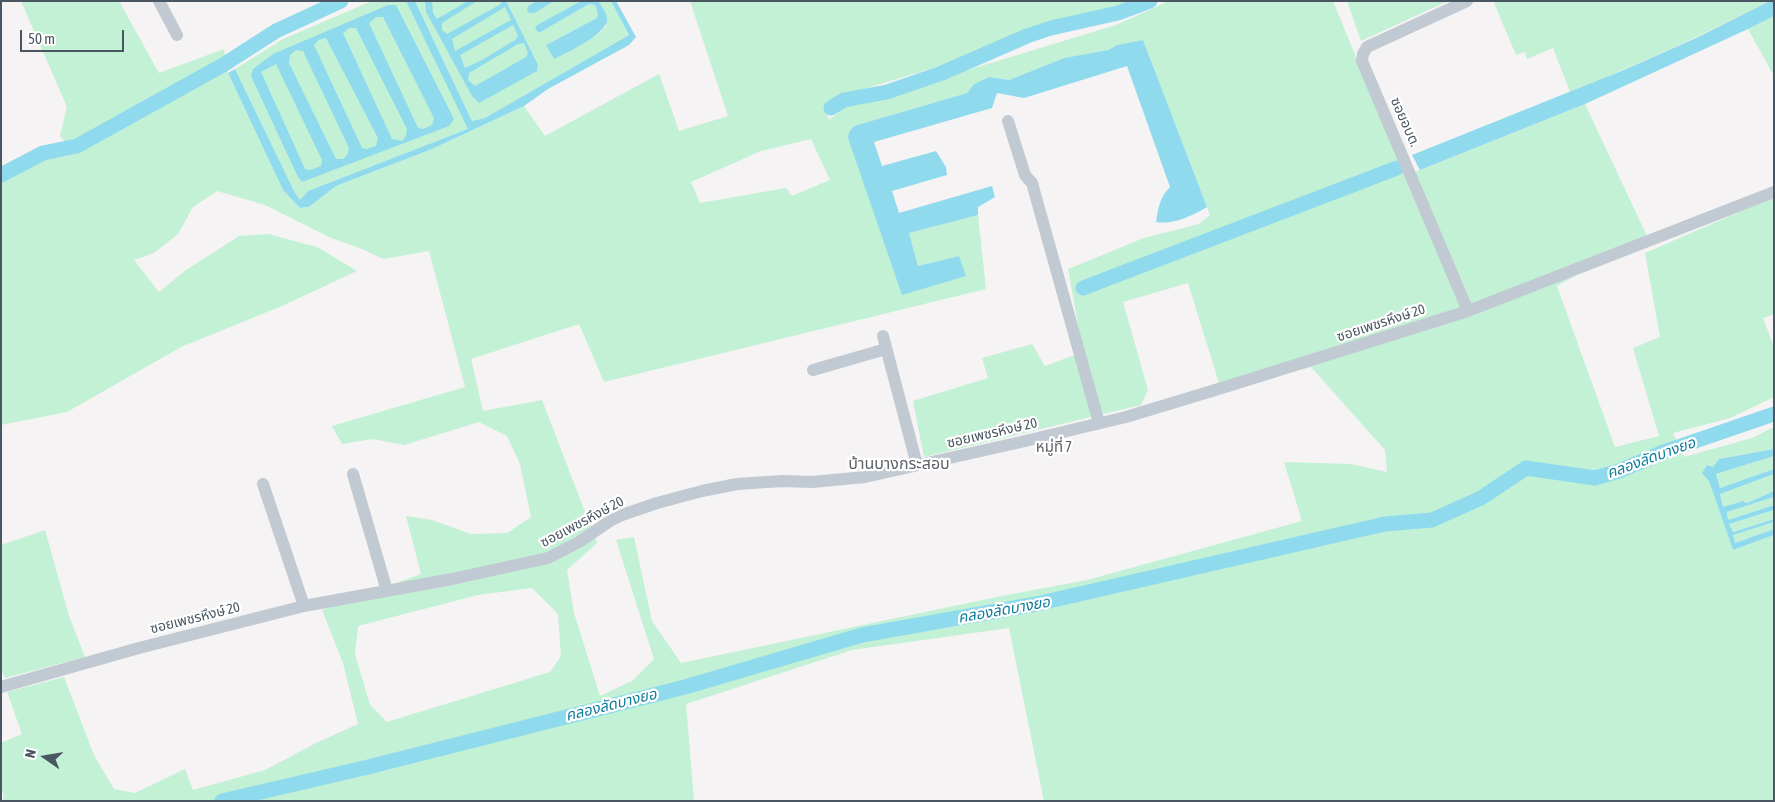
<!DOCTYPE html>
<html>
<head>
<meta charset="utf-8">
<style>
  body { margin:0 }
  #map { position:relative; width:1775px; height:802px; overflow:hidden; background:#f5f3f3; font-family:"Asap Condensed",sans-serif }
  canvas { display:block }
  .frame { position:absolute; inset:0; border:2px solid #4a5661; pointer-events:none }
  .north { position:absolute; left:20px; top:732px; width:50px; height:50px; -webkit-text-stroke:4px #fff; paint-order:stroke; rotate:283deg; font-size:14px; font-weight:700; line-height:20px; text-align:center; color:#4a5661 }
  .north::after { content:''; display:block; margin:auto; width:18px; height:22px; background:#4a5661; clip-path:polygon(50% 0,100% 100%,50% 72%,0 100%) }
  .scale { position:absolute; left:20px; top:30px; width:104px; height:22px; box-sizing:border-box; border:2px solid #4a5661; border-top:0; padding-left:6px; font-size:15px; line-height:18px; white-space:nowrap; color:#4a5661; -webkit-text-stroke:4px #fff; paint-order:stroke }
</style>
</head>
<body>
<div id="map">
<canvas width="1775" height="802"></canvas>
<div class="frame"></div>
<div class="north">N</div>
<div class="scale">50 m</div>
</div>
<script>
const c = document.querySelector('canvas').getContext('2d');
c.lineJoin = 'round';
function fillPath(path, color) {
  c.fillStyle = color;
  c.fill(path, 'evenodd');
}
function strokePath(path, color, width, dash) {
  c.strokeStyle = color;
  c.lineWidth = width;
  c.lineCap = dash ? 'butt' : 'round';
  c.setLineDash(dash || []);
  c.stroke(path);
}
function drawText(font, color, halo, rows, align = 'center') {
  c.font = font + ' "Asap Condensed","Noto Sans Thai",sans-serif';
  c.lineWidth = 4.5;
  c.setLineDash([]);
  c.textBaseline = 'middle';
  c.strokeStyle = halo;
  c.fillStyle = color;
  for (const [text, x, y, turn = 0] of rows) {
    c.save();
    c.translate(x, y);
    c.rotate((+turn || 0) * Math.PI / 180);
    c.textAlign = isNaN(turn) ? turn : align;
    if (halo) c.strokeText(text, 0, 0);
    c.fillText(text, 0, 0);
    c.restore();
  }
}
const green = new Path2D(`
  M21,1H119L159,73L224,49L228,73L283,190L300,208L309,207L336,186L432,149L524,106L545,136L659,74L679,131L728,116L690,1H1133L1032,30L940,66L854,92L824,106L829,120L846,107L1116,25L1169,1H1333L1405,176L1585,104L1647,236L1557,286L1615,447L1659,436L1633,348L1660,337L1645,253L1774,197V314L1763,318L1774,347V397L1730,418L1673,433L1684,457L1752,438L1774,427V449L1719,459L1709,481L1733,550L1774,535V801H1044L1009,628L852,650L686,704L694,801H1L4,798L1,787V743L22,734L7,692L64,677L94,755L114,789L135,793L185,769L193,790L265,770L316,743L358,724L343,663L322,610L421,574L406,516L432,520L471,534L507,533L531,517L520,464L507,436L479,422L404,445L372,439L342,444L332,426L465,387L429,251L383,259L362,249L331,238L265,205L217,191L193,207L178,234L154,253L134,260L159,292L186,270L239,236L268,234L317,247L357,271L282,306L181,347L67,412L1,425V180L44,156L71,149L60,136L67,107ZM1143,40L1210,215L1199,224L1144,238L1068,269L1083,352L1045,366L1032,344L982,358L988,378L913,401L924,457L1141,405L1148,390L1123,302L1188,283L1219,383L1271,377L1311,367L1385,450L1387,472L1351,464L1284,462L1302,521L1087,580L1002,596L681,663L652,621L634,537L616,540L654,659L632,681L600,696L574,613L567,570L597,543L542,400L483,411L471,359L579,324L604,382L986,289L978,215L909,233L918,266L959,256L902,295L854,126L967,93L974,84L989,77L1009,80L1064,58L1108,50L1117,45ZM811,139L830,180L792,196L786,188L700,203L691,182L761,151ZM532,588L558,614L561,656L550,672L387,722L370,705L355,654L358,626L478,595Z
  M372,1H406L469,129L308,191L300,201L295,193L235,69L283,39Z
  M415,1H537L528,6L535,13L554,1H581L537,25L539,33L589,4L595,5L598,14L597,18L546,45L554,59L599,33L606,27L604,11L598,1H611L629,35L485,118L472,121Z
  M1347,1H1448L1361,41Z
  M1497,1H1770C1704,34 1638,65 1570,92L1553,48L1527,59L1525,52L1516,55L1494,3Z
  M1774,16V76L1748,29Z
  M1774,456V469L1720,488L1716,474Z
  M1774,474V491L1747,503L1743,501L1723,507L1720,494Z
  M1774,497V505L1728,520L1727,512Z
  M1774,510V519L1732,532L1729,524Z
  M1774,522V529L1735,543L1733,535Z
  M45,530L69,616L85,657L5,678L1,669V545Z`);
const water = new Path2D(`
  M406,1H415L472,121L485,118L629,35L611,1H616L636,37L629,45L548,89L524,106L432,149L336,186L309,207L300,208L283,190L228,73L235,69L295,193L300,200L308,191L468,129Z
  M425,1H432L433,13L437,19L468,1H477L442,23V30L447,34L501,4L500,1H506L538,65L537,71L479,103L472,96L426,12ZM505,7L511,20L455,51L452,39ZM513,25L518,36L515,40L482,60L465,68L460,55ZM524,43L528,53L526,57L475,86L468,80L469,73L518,44Z
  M537,1H554L535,13H529L527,10L528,6Z
  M581,1H598C602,7 607,13 607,19C609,33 566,53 554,59L546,45L597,18L598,14L595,5L589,4L539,33L535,29L537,25Z
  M1770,1H1774V16L1748,29L1585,104L1420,170L1412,155L1624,70L1696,38Z
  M388,5H396L454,119L449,126L302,182L297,175L251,76L253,69L273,54ZM376,17H383L434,118L432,125L423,129L418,128L369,23ZM349,28H356L407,129L406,136L402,141L392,139L343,33ZM326,38L378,138L376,146L367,149L362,148L314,45L319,40ZM296,50L303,51L349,148L347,155L343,159H336L289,63L290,55ZM276,64L322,160L321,166L310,170L305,169L261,72Z
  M1143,40L1207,207C1192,216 1173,225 1156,222C1158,208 1160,197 1170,187L1127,66L1024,98L997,93L992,108L874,142L882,166L936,151L946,167L947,175L892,191L899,213L992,186L995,197L978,207V215L909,233L918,266L959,256L966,276L902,295L848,138L849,132L854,126L967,93L974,84L989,77L1009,80L1064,58L1108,50L1117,45Z
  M1774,449V456L1716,474L1720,488L1774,469V474L1720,494L1723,507L1743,501L1747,503L1774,491V497L1727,512L1728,520L1774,505V510L1729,524L1733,532L1774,519V522L1733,535L1735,543L1774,529V535L1733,550L1709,481L1702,473L1707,465L1713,467L1719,459Z`);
const canal = new Path2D(`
  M831,108L844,100L887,92L942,73L1027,36L1051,28L1118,13L1150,1
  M1,175L43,153L77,146L223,65L276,31L341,1
  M1083,288L1397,168
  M222,801L364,768L685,687L862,635L1036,604L1385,524L1432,520L1481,498L1526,468L1595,478L1619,471L1666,451L1774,414`);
const street = new Path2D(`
  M159,1L177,35
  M1467,1L1367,47L1363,54L1362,61L1468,311
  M1008,121L1025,175L1032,183L1099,423
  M883,336L917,465
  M813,370L886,349
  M353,474L387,591
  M263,484L304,606
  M1,687L139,648L304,606L452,579L548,558L579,542L610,521L622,515L657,503L702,491L737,484L782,481L812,482L865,477L1021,442L1126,417L1225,387L1468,311L1774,192`);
const streetNames = [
  ["ซอยอบต.",1405,122,66],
  ["ซอยเพชรหึงษ์ 20",1381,323,-18],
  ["ซอยเพชรหึงษ์ 20",992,433,-13],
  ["ซอยเพชรหึงษ์ 20",582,522,-28],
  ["ซอยเพชรหึงษ์ 20",195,618,-14]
];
const neighbourhoodNames = [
  ["หมู่ที่ 7",1054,447]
];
const waterNames = [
  ["คลองลัดบางยอ",1651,458,-20],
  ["คลองลัดบางยอ",1004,610,-10],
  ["คลองลัดบางยอ",611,705,-14]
];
const quarterNames = [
  ["บ้านบางกระสอบ",899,464]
];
fillPath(green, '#c3f1d5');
fillPath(water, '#90daee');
strokePath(canal, '#90daee', 15);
strokePath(street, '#c1cad2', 12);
drawText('14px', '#4a5661', '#fff', streetNames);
drawText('15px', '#5f6368', '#fff', neighbourhoodNames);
drawText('italic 15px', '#0c7c9b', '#fff', waterNames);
drawText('16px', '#5f6368', '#fff', quarterNames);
</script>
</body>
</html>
